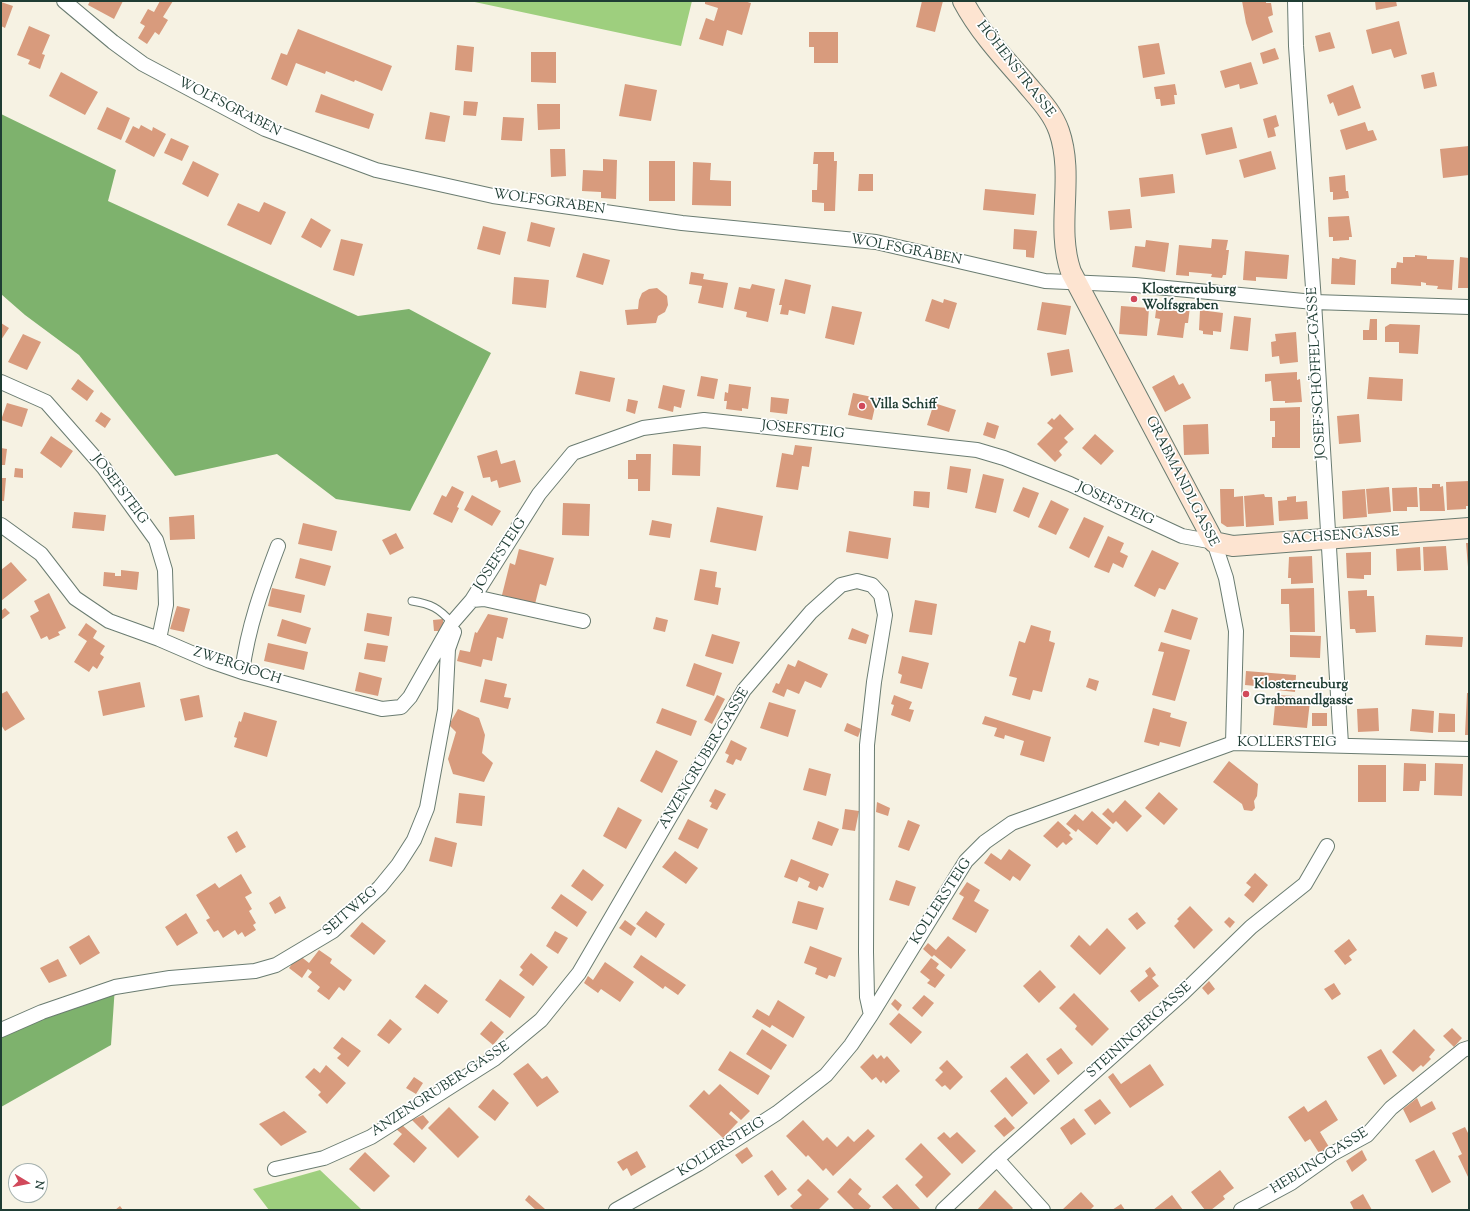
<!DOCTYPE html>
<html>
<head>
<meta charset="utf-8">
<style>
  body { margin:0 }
  #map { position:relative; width:1470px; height:1211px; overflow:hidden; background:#f6f2e3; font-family:"Sorts Mill Goudy",serif }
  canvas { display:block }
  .frame { position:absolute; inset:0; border:2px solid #1f3d34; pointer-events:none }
  .north { position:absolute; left:8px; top:1163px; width:40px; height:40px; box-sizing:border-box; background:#fff; border:1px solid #a5b1ae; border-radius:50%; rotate:100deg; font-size:11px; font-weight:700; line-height:16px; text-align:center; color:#1f3d34 }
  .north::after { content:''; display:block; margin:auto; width:14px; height:18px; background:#d1495b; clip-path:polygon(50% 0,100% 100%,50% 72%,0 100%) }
</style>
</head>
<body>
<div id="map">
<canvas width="1470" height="1211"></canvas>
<div class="frame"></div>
<div class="north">N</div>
</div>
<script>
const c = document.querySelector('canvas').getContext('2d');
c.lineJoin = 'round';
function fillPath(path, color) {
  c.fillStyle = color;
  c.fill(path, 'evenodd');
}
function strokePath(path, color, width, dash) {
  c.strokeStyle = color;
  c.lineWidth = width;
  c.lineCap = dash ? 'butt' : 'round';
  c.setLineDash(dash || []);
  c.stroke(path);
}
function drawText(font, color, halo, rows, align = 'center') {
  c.font = font + ' "Sorts Mill Goudy",serif';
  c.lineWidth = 3.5;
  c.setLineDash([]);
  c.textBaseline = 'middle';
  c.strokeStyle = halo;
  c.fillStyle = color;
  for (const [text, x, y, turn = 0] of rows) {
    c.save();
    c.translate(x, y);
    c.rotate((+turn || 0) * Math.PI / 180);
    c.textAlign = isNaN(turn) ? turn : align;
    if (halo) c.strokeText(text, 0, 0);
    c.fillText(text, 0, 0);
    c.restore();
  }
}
const green = new Path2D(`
  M470,1H692L681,46Z
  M320,1170L362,1210H269L253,1189Z`);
const forest = new Path2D(`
  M1,114L116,170L108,201L358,316L409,309L491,353L410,511L336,499L277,454L175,476L79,355L25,315L1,294Z
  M115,986L111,1045L1,1107V1030Z`);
const building = new Path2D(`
  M90,1H123L114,19L88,5Z
  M160,1H173L163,17L168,20L159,35L155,32L147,44L138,38L145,26L140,23L148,9L154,12Z
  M705,1H744L751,3L742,35L727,30L723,46L699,39L706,18L714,21L718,8L705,4Z
  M922,1H943L935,32L916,27Z
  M1242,1H1266V3H1271L1273,15L1268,17L1273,32L1252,41L1246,23Z
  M1375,1H1396L1397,6L1376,10Z
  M1,2L13,6L5,28L1,26Z
  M1399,21L1407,54L1394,58L1391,49L1372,54L1366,30Z
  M29,26L50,35L42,54L45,55L40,69L28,64L30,60L17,55Z
  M298,29L392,66L382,91L355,80L354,82L326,71L325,74L296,63L287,86L271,79L281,53L287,55Z
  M809,32H838V63H814V47H809Z
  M1330,32L1335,48L1319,52L1315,36Z
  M1159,43L1165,74L1143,78L1138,46Z
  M457,45L474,47L472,72L455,70Z
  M1275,48L1279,59L1263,64L1260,53Z
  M531,52H556V83L531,82Z
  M1251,62L1258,84L1240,89L1239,84L1225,88L1220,71Z
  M61,72L98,92L85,115L49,96Z
  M1434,72L1437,86L1424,89L1421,75Z
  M625,84L657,90L651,121L619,116Z
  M1175,84L1177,95H1174L1175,104L1161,106L1160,99H1156L1154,87Z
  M1353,85L1361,108L1338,116L1333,102L1330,104L1327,95Z
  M321,94L374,114L369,129L315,112Z
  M464,101L478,102L476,116L463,115Z
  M537,104H560V129L538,130Z
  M107,107L130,118L121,140L97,129Z
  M430,112L450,116L445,142L425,139Z
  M1276,115L1279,126L1274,128L1276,136L1268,138L1263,119Z
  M503,117L524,118L522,141L501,140Z
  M1365,122L1368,131L1373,130L1377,140L1346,150L1340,130Z
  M141,125L152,131L153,127L166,134L154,157L125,142L133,126L139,129Z
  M1232,127L1237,148L1206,155L1201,134Z
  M171,138L189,146L182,161L164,153Z
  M1469,146V175L1443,178L1440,149Z
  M550,149H565L566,176L551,177Z
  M1271,151L1276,169L1244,178L1239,160Z
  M814,152H834V161H837L835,211H824V203L812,202V190H817L818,164H813Z
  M603,159L617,160L616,199L601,198V192L582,191L583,170L603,171Z
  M193,161L219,174L208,197L182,184Z
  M649,161H675V201H649Z
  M693,162L711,163L710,180L731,181V206L692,205Z
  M859,174H873V191H858Z
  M1173,174L1175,193L1141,197L1139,178Z
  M1345,175L1346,191H1348L1349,198L1333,200V192H1330L1329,177Z
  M985,189L1036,194L1034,215L983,210Z
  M264,202L286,212L271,245L227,225L238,203L259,212Z
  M1130,209L1132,228L1110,230L1108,211Z
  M1349,216L1352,237H1349V240L1333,241V237H1329L1328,217Z
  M311,218L331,230L321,248L301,237Z
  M531,222L555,228L550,247L527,241Z
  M483,226L506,232L500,255L477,249Z
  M1014,229L1037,231L1034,258L1026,257V250L1013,249Z
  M341,239L363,244L354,276L333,270Z
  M1212,239L1228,240L1226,250H1229L1226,275H1223L1222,278L1211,277L1212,274L1189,272V276L1176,275L1179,245L1211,248Z
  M1146,240L1169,243L1165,272L1132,267L1135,246L1145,247Z
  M1245,251L1289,255L1287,279L1256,277V281L1243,280Z
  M583,253L610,260L603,285L576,277Z
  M1415,255L1427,256V259L1454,260L1452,290L1437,289L1438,286L1426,285V283L1421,282V286L1391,284V268H1396L1397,262L1403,263V257H1415Z
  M1340,257L1356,260L1355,285L1331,284L1332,258L1339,259Z
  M1460,257L1469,258V288H1458Z
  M691,272L704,274L703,279L728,283L723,308L698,303L702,286L689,284Z
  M514,277L549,280L546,308L512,304Z
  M785,279L811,285L805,314L789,310L788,315L780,314L782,305H779Z
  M752,284L775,289L768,322L746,317L747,312L734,309L739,287L750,289Z
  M657,288L667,296L668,305L665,312L658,316L656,323L627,325L625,310L638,309L639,300L642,293L649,289Z
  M932,299L943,303L944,299L957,303L949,329L925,321Z
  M1042,302L1071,306L1066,335L1037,330Z
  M1157,303L1190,307L1188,323H1185L1183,338L1157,335L1160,319L1155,318Z
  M832,306L862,312L854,345L825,338Z
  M1121,306L1149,308L1147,336L1119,334Z
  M1200,310L1223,313L1221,332L1213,331V335L1203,334V331L1199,330Z
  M1234,316L1251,318L1248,351L1230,349Z
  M1370,319H1377V340H1363V330H1369Z
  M1,323L9,328L1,340Z
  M1390,324L1420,325L1418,354L1399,353V342H1385V327Z
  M1296,332L1298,362L1280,364L1279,356L1272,357L1271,342L1276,341L1275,334Z
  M23,334L41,342L27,370L8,362Z
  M1069,349L1073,372L1051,376L1047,353Z
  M580,371L615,378L610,402L575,394Z
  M1297,372V380L1300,379L1302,402L1285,403V401H1273L1271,381L1265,382V374Z
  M1174,375L1179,385L1183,383L1191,398L1165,412L1152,387Z
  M701,376L718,379L714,399L697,396Z
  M1369,377L1403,379L1402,401L1367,399Z
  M78,379L94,391L87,401L71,389Z
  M729,384L751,387L748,409L742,408V411L726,409L727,401H724L725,392L728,393Z
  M663,385L685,390L681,408L674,406L673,412L658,408Z
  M853,393L877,398L872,420L848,415Z
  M771,397L789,399L787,414L770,412Z
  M628,399L638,401L635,414L626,411Z
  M7,403L28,409L22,427L1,420Z
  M934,403L956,410L949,432L927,425Z
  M1300,407V448H1272V437H1275V421H1270V408Z
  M101,412L111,419L105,428L95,421Z
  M1060,414L1074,429L1064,438L1068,442L1059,451L1062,455L1055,462L1037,444L1053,428L1047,423L1052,418L1054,420Z
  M1359,414L1361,442L1339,444L1337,416Z
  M987,422L999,426L995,439L983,435Z
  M1208,424L1209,454L1184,455L1183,425Z
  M1095,434L1114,451L1101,465L1082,448Z
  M51,436L73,451L61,468L40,453Z
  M673,444L701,446L700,476L672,475Z
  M795,445L812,447L809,467L802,466L798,490L776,487L782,453L793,455Z
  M1,448L7,449L5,465H1Z
  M497,450L501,464L515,460L521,482L499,488L497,480L491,482L490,477L483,478L477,456Z
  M636,454H651L650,491H638V479H628V460H636Z
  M950,466L971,469L967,493L947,489Z
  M15,468L23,469V478L14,477Z
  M983,474L1004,479L996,513L975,508Z
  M1,478H6L4,501H1Z
  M1469,481V506H1466V509L1447,510L1446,482Z
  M1432,484H1440V487L1443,486L1445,511H1420L1419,488H1432Z
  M452,486L464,492L457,507L459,508L452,523L433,514L442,495L446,497Z
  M1023,487L1039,493L1029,518L1013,511Z
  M1389,487L1391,512L1368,514L1366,489Z
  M1417,487L1418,507H1407V511H1393L1392,488Z
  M1220,489H1234V497L1243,496L1244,526L1227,527L1221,523Z
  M1365,489L1367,517L1343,519L1342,491Z
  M914,491L930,492L929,508L913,506Z
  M1264,494L1265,497H1272L1274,525L1246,527L1244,496Z
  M472,495L501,511L492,526L464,510Z
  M1296,496V502L1307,501L1308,519L1279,521L1278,501L1287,500V497Z
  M1051,500L1069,509L1056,535L1038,527Z
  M563,503L590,504L589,536L562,535Z
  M717,507L763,516L756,551L710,542Z
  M74,512L106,515L104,531L72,528Z
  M194,515L195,539L170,540L169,517Z
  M1084,517L1104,526L1089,558L1069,548Z
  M652,520L672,524L670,538L649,535Z
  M303,523L337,531L332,551L298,544Z
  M849,531L891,538L888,559L846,552Z
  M396,533L404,548L390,555L382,540Z
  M1108,536L1124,543L1120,552L1128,556L1123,568L1113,563L1109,573L1094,567Z
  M1466,543H1469V567H1468Z
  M1446,546L1448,570L1424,571L1423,547Z
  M1420,547L1421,570L1397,571L1396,549Z
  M519,549L554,558L546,586L540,584L535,604L502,595L510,563L515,565Z
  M1152,550L1179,563L1165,590L1159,588L1155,597L1134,586Z
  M1371,552V575H1364V579L1347,578L1346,553Z
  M1312,556L1313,583L1291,584V578H1288L1289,557Z
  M300,558L331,566L325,586L295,578Z
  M11,562L27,580L1,601V570Z
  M700,569L717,572L715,587L721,588L718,605L694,600Z
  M121,570L139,572L137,590L103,586L104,572L115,573V576H121Z
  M272,588L305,595L301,613L268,606Z
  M1314,588L1315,632H1290L1289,604H1281V589Z
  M1367,590V596H1374L1376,632L1356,633L1355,629H1350L1348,591Z
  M49,593L66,628L58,632L60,635L49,640L47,636L41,639L30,616L39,611L34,601Z
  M915,600L937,604L932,635L909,632Z
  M177,606L190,609L184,632L170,629Z
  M5,608L10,613L1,620V611Z
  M1172,609L1198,618L1191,640L1164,632Z
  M367,613L392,617L389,636L364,631Z
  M488,614L508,618L503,639L497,637L492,661L483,659L481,667L457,661L460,650L470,652L475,632L477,633Z
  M656,617L668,620L665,632L653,629Z
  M282,619L311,628L306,644L277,636Z
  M443,619V631H434L433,620Z
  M86,623L97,631L93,638L105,646L100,654L104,657L97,669L93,666L89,672L74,662L87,641L78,635Z
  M1031,625L1051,631L1049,641L1055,643L1042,692L1033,690L1030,700L1012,695L1017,678L1009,676L1019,641L1025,643Z
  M852,628L869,635L866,644L848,639Z
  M712,634L740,642L733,664L705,656Z
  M1290,635L1321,636L1320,658L1290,657Z
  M1426,635L1463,637L1462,647L1425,645Z
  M1161,642L1190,650L1175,701L1152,695L1164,652L1158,651Z
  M268,643L308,652L304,670L264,661Z
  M367,643L388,646L385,662L364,659Z
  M902,656L929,663L922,689L900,683L902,675L898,673Z
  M798,660L828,674L821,688L805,681L799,694L787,689L784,697L772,692L776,683L779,684L788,664L795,667Z
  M694,663L722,673L714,696L686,686Z
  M1246,671L1296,675L1295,692L1277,690V688L1245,685Z
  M359,672L382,678L378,696L355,691Z
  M1089,678L1099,681L1096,691L1086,687Z
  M485,679L507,684L504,697L511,698L508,709L480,702Z
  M140,682L145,707L103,716L98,691Z
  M7,691L25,719L5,731L1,725V694Z
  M1467,693H1469V735H1465Z
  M199,695L203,717L185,721L180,699Z
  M717,695L725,699L712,724L704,720Z
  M894,695L912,702L909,709L914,710L910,722L891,715L894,705L891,704Z
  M1276,695L1295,696L1294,700L1310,701L1307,728L1273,725Z
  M769,702L796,710L788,737L760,728Z
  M662,708L697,721L691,736L656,723Z
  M1153,708L1171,713L1170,717L1187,722L1180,747L1160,742L1159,746L1144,742Z
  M1378,708L1379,731L1358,732L1357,709Z
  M458,709L479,718L485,735L482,753L493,763L484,782L453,774L448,759L456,732L449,725Z
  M1412,709L1434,711L1433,733L1410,731Z
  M244,712L277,721L267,757L234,747L237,738L234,737L239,721L241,722Z
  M1312,713H1327V726H1312Z
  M1439,713L1455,714V732H1438Z
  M985,716L1051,737L1044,762L1020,755L1024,741L1005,735L1004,739L994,736L997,728L982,724Z
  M847,723L861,729L858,737L844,731Z
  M731,740L747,748L741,761L736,759L733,765L726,762L729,755L725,753Z
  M656,750L678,761L662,793L640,781Z
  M1229,761L1258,784L1257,796L1254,801L1255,808L1252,811L1244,810L1242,804L1213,782Z
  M1404,763L1426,764V781H1420L1419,791H1403Z
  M1435,763L1463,764L1462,796L1434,795Z
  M1358,765H1386V802H1358Z
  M809,768L831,774L826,796L803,790Z
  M715,789L726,794L717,810L710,807L712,803L709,801Z
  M1159,792L1178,809L1164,825L1145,808Z
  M459,793L485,796L482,826L456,823Z
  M1125,800L1142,816L1127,832L1116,821L1113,824L1102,814L1108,808L1113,813Z
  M877,802L890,808L888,816L876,812Z
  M618,807L642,820L626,849L603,836Z
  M845,809L859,811L855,831L842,829Z
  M1092,811L1111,828L1097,845L1078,829L1076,832L1066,824L1075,814L1083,821Z
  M688,819L708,829L698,849L678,839Z
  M908,820L920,825L909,851L898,847Z
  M818,821L839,829L832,846L812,839Z
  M1058,821L1071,833L1069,835L1073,839L1066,845L1063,842L1057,848L1043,836Z
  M237,831L246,847L236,853L227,837Z
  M435,837L457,843L452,867L429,861Z
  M1009,849L1031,865L1020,881L1013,876L1010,881L984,863L991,853L1001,860Z
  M675,851L698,868L686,884L662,867Z
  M791,859L829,874L823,888L819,886L817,891L808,887L810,882L799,877L797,882L784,877Z
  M583,869L604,885L592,901L571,886Z
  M1255,873L1268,885L1253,903L1244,895L1251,887L1246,883Z
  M241,874L252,893L245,897L252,909L249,911L256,923L253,925L256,930L245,937L242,932L238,935L235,930L223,938L218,930L214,932L206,920L210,918L196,895L215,883L219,888Z
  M896,880L916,887L909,906L889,900Z
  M967,882L980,890L974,901L989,910L976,933L952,919L964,897L959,894Z
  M561,894L587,912L577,927L551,908Z
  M280,896L286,908L275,914L269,903Z
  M798,901L824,908L817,930L792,923Z
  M1190,906L1213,930L1194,949L1174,926L1179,921L1177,919Z
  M646,911L665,924L656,938L636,924Z
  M1137,912L1146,923L1137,930L1128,919Z
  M186,913L198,933L177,946L165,927Z
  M1229,917L1235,922L1230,928L1224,922Z
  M625,920L636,928L631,936L619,928Z
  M362,922L386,941L374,955L350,936Z
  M1107,928L1126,948L1100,975L1070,946L1079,935L1090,946Z
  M555,931L568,938L558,954L546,946Z
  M89,935L100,953L80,965L69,947Z
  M948,936L966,950L951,969L934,955L932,957L923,949L928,943L936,950Z
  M1349,939L1357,950L1349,956L1352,960L1345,965L1334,951Z
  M810,946L842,958L835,977L829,975L827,979L815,974L817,968L804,963Z
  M319,950L332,959L330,963L352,980L344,991L339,987L329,1000L317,991L320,987L308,977L312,972L308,969L302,978L289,968L299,955L309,963Z
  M531,953L548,967L533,986L519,975L523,970L520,967Z
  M641,955L686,985L678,995L665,986L663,989L633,967Z
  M931,958L939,964L936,968L945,975L935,988L927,983L930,980L920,972Z
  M58,959L67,976L49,983L40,968Z
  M605,962L634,982L620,1002L601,989L598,993L584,983L588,976L593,980Z
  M1150,967L1156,975L1152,978L1159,986L1139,1002L1130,991L1148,976L1145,971Z
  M1040,970L1056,987L1039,1003L1023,986Z
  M500,979L525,997L510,1018L485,1000Z
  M1209,981L1215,989L1208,995L1202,988Z
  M1334,983L1341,994L1332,1000L1324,989Z
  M425,984L448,1001L438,1014L415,997Z
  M1074,993L1109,1029L1092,1046L1075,1029L1077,1026L1059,1008Z
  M924,995L934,1003L922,1017L912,1008Z
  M895,999L902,1005L898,1011L891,1004Z
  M778,1000L805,1017L793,1038L772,1025L770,1028L752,1017L757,1009L769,1016Z
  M899,1013L922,1032L911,1044L889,1024Z
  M390,1019L402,1029L389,1044L377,1035Z
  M491,1021L504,1032L493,1045L480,1034Z
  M1452,1028L1462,1038L1454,1047L1443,1036Z
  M762,1029L787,1045L771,1070L746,1054Z
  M1414,1029L1435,1050L1429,1057L1431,1059L1423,1067L1421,1065L1413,1072L1392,1052Z
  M342,1037L361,1051L348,1067L337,1058L341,1054L333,1048Z
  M1061,1048L1073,1063L1058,1075L1046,1059Z
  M1381,1049L1397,1076L1384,1085L1367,1057Z
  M730,1051L770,1076L758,1095L718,1070Z
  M1027,1053L1050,1081L1034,1095L1010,1067Z
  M873,1054L877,1059L881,1055L884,1059L887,1056L900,1071L886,1084L883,1080L881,1083L876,1077L872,1080L860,1067Z
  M947,1060L963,1077L950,1090L945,1085L942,1087L935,1080L943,1072L939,1068Z
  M528,1063L542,1079L547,1076L559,1092L537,1107L513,1074Z
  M1150,1064L1164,1085L1130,1108L1108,1077L1113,1073L1121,1084Z
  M326,1065L346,1083L327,1104L318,1095L321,1092L305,1077L314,1068L320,1073Z
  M414,1077L423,1083L416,1094L406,1088Z
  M1006,1077L1028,1103L1012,1117L990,1091Z
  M720,1084L750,1111L741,1120L731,1111L729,1114L738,1122L723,1138L689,1106L704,1090L709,1095Z
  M493,1089L509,1103L495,1121L478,1107Z
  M1417,1098L1421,1107L1432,1101L1436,1109L1410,1123L1403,1109Z
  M1100,1099L1111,1113L1095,1125L1084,1110Z
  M1326,1100L1338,1120L1320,1132L1329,1147L1319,1153L1310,1139L1305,1142L1288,1117L1304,1106L1308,1112Z
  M449,1107L479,1137L458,1158L428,1128Z
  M284,1111L307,1132L281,1146L259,1124Z
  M423,1115L429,1122L422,1130L412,1120Z
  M1005,1117L1015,1128L1004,1137L994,1126Z
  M1074,1118L1086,1134L1071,1145L1060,1128Z
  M803,1120L823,1141L827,1137L837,1147L848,1136L854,1142L868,1129L875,1136L833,1176L826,1168L823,1171L808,1155L806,1157L786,1136Z
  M401,1124L427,1148L414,1163L393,1144L402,1134L396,1129Z
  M1465,1127L1469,1135V1179L1458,1156L1462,1154L1452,1133Z
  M944,1132L950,1138L957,1132L976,1151L962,1164L937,1138Z
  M921,1143L951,1174L927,1198L915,1185L923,1177L905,1159Z
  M747,1147L753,1156L742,1164L735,1155Z
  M1362,1150L1367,1160L1352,1172L1346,1161Z
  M1434,1150L1451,1182L1432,1193L1415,1160Z
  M637,1151L646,1167L631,1176L627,1168L623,1171L617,1162Z
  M365,1152L390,1176L374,1192L349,1169Z
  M772,1170L787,1189L778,1196L764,1176Z
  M1220,1170L1234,1188L1223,1196L1225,1199L1211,1210H1205L1191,1192Z
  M850,1178L862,1189L858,1194L871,1206L868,1210H855L837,1192Z
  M808,1179L829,1199L818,1210H794L790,1206L802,1195L797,1190Z
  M897,1184L920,1209L918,1210H894L882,1197Z
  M995,1190L1013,1208L1011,1210H977Z
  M1081,1192L1094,1206L1090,1210H1062Z
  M1363,1194L1372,1210H1354L1350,1202Z
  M529,1195L545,1209L544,1210H536L525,1200Z
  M1172,1195L1183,1210H1153Z
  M1121,1204L1125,1210H1112Z
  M120,1206L123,1210H115Z`);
const lane = new Path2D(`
  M412,601C431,604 439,608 452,623`);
const street = new Path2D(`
  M64,1L113,42L143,64L265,129L376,170L493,196L682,223L876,242L1045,281L1135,285L1314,302L1469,307
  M1295,1L1296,46L1314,302L1341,744
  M1,382L46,402L104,468L156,540L165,570L166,605L159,639
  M1,525L41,554L75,598L109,621L159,639L210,661L242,672L382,709L401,707L410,697L452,623L472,600L539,494L573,453L643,428L704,420L977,450L1004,458L1070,484L1182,536L1214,542L1226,578L1236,631L1233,743
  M472,600L484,599L583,621
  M242,672C248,627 262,588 278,546
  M1,1030L42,1012L115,987L170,978L255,971L276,965L333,931L380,887L398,865L414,840L427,808L445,710L448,649L454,632
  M997,1159L1043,1210
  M275,1169L324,1158L371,1137L494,1059L541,1020L579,973L744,690L811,612L841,585L857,581L872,585L881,595L885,615L874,682L867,745L866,952L867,997L871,1015
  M616,1210L698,1164L777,1113L826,1075L851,1045L871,1015L966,861L985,842L1012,823L1233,743L1469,749
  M943,1210L997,1159L1183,993L1251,927L1305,884L1327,846
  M1241,1210L1291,1183L1332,1154L1367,1135L1391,1108L1463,1050L1469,1048`);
const secondary = new Path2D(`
  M963,1C979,31 1002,56 1024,81C1037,97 1052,111 1059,131C1075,177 1055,226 1071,272L1214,542L1233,546L1469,528`);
const markers = [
  [1134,299,4,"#d1495b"],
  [862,406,4,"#d1495b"],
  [1246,694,4,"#d1495b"]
];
const streetNames = [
  ["HÖHENSTRASSE",1015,70,52],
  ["WOLFSGRABEN",229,108,27],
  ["WOLFSGRABEN",549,203,8],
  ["WOLFSGRABEN",906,251,11],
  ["JOSEF-SCHÖFFEL-GASSE",1318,373,-93],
  ["JOSEFSTEIG",803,431,6],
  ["GRABMANDLGASSE",1181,482,63],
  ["JOSEFSTEIG",119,490,53],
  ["JOSEFSTEIG",1115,505,25],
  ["SACHSENGASSE",1341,537,-4],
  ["JOSEFSTEIG",501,555,-57],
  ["ZWERGJOCH",237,667,18],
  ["KOLLERSTEIG",1287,744],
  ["ANZENGRUBER-GASSE",705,759,-59],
  ["KOLLERSTEIG",942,902,-57],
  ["SEITWEG",351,912,-41],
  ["STEININGERGASSE",1140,1031,-42],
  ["ANZENGRUBER-GASSE",441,1090,-33],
  ["KOLLERSTEIG",722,1148,-32],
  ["HEBLINGGASSE",1320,1162,-32]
];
const poiNames = [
  ["Klosterneuburg",1142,291],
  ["Wolfsgraben",1142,307],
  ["Villa Schiff",870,406],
  ["Klosterneuburg",1254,686],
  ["Grabmandlgasse",1254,702]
];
fillPath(green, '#9ecf7e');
fillPath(forest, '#7eb26d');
fillPath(building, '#d89b7d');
strokePath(lane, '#6a7c71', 9);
strokePath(street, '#6a7c71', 16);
strokePath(secondary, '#6a7c71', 22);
strokePath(lane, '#fff', 7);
strokePath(street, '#fff', 14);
strokePath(secondary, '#fde4d1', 20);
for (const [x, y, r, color] of markers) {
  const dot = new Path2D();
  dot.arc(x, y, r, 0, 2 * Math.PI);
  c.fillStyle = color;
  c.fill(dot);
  strokePath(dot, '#fff', 1.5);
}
drawText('14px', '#1f3d34', '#fff', streetNames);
drawText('bold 14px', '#1f3d34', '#fff', poiNames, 'left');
</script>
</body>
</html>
